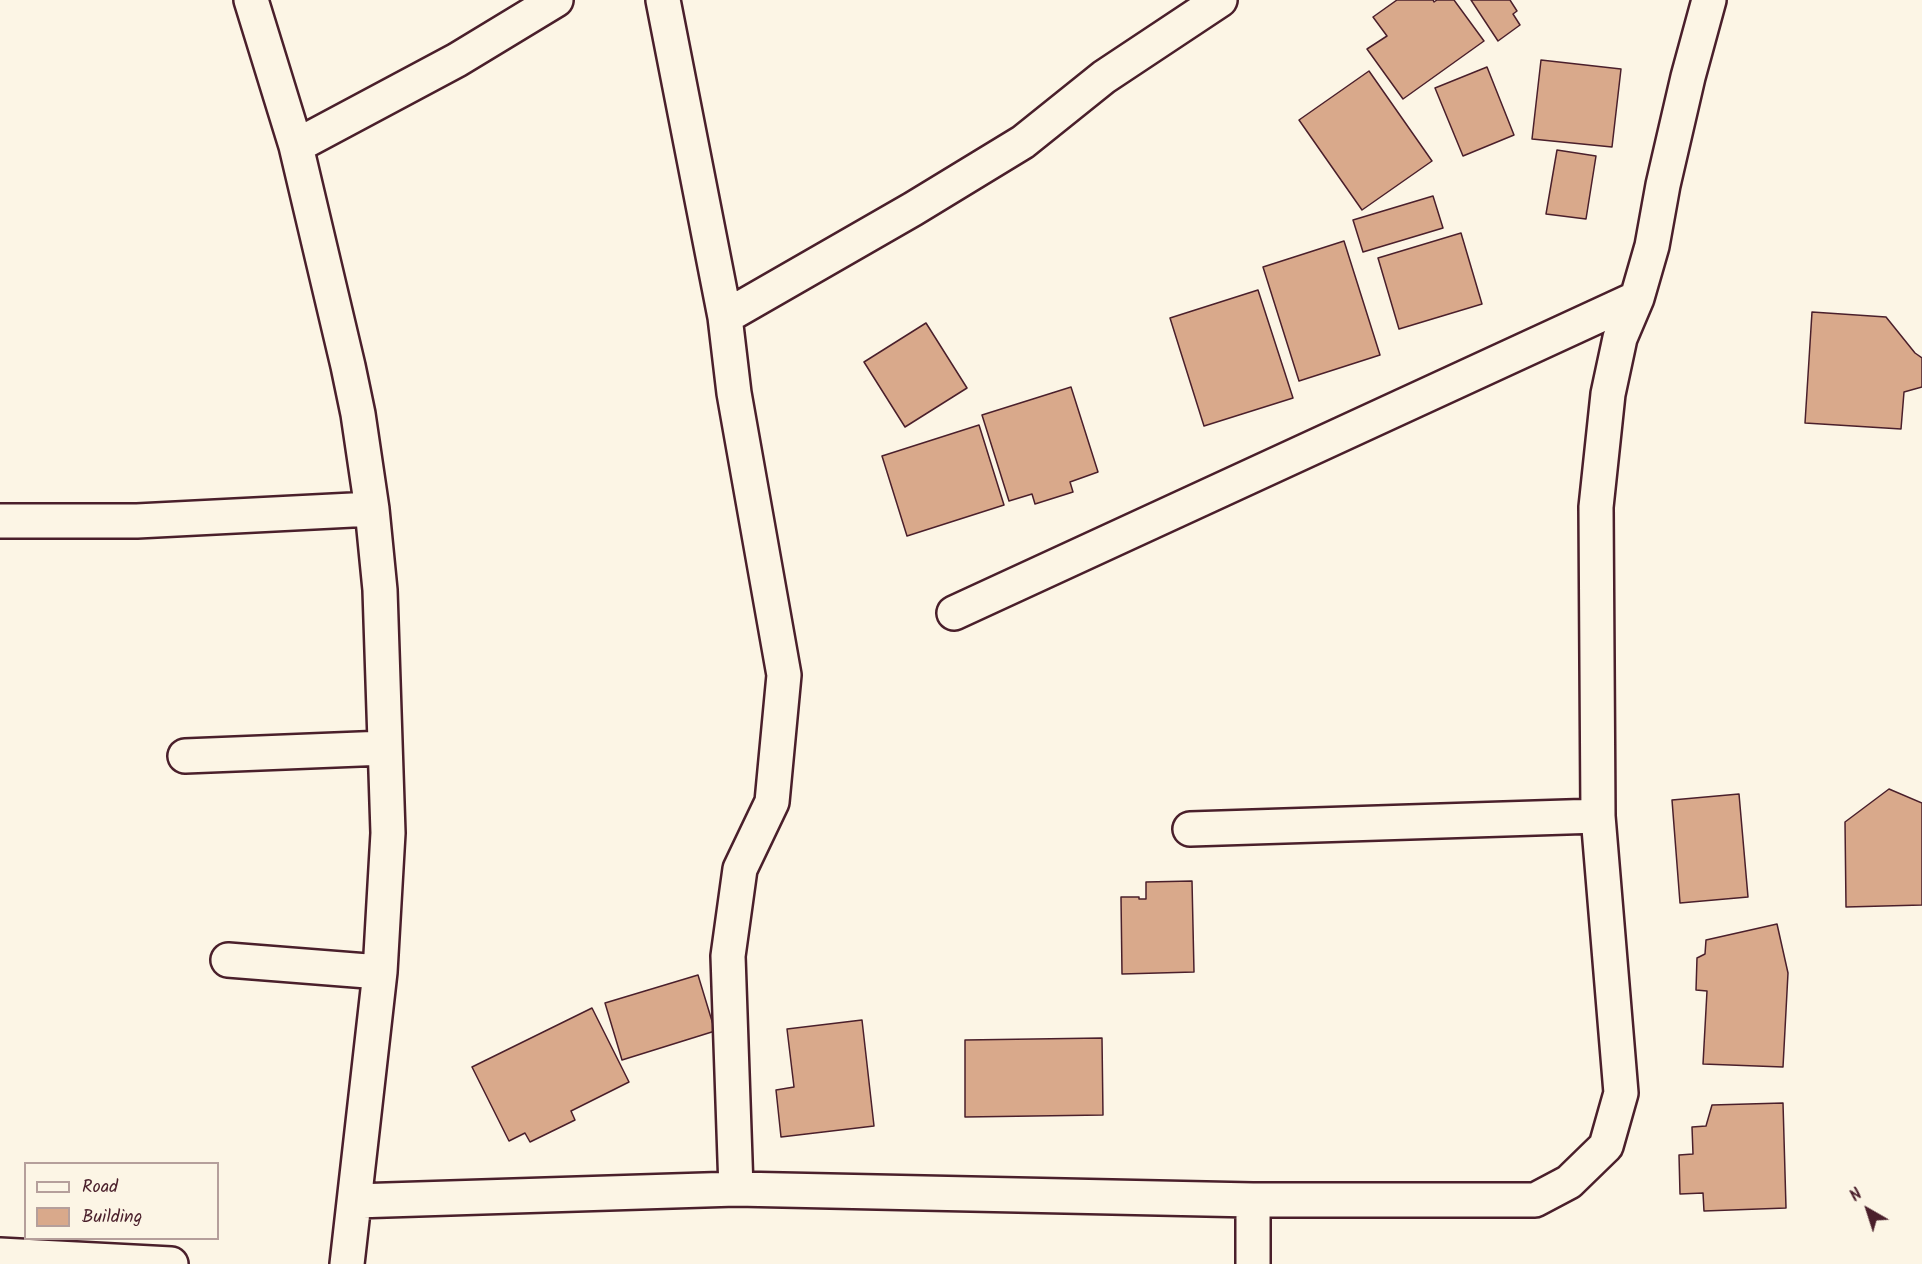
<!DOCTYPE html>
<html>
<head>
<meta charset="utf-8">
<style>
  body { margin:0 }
  #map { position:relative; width:1922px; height:1264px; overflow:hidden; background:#fcf5e5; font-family:Kalam,sans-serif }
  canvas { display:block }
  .legend { position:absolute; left:24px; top:1162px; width:195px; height:78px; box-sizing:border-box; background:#fcf5e5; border:2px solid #b59f9b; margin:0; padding:8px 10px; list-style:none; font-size:18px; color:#4a1f2b }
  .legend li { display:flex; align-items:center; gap:12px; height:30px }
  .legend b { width:30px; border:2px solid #b59f9b }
  .north { position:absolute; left:1838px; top:1180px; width:60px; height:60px; -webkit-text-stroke:4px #fcf5e5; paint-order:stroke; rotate:321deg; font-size:16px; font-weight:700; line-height:24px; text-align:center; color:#4a1f2b }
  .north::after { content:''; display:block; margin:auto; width:21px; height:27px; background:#4a1f2b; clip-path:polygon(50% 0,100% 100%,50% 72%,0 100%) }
</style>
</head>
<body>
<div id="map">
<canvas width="1922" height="1264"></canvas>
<ul class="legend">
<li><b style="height:8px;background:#fcf5e5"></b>Road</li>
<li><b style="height:16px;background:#d9a98b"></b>Building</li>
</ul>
<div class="north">N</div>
</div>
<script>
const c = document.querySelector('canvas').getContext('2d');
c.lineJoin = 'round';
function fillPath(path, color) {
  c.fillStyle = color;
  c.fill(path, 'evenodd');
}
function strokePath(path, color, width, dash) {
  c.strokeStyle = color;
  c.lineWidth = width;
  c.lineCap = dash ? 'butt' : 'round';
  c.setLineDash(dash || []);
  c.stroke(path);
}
const building = new Path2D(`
  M1397,0H1433L1434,2L1437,0H1454L1484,41L1403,99L1367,49L1387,36L1373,17Z
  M1471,0H1510L1517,11L1513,14L1520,25L1498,41Z
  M1541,60L1621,69L1612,147L1532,139Z
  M1487,67L1514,135L1463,156L1435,88Z
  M1369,71L1432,161L1362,210L1299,120Z
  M1557,150L1596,156L1586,219L1546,214Z
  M1433,196L1443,228L1363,252L1353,220Z
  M1461,233L1482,304L1399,329L1378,258Z
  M1344,241L1380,355L1299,381L1263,267Z
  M1258,290L1293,398L1204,426L1170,318Z
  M1812,312L1886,317L1915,353L1922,358V387L1904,392L1901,429L1805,423Z
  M926,323L967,388L905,427L864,362Z
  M1071,387L1098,472L1070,482L1073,492L1035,504L1032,494L1009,501L982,415Z
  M979,425L1004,505L907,536L882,456Z
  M1889,789L1922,803V905L1846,907L1845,822Z
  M1739,794L1748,897L1680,903L1672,800Z
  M1192,881L1194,972L1122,974L1121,897H1139V899H1146V882Z
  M1777,924L1788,973L1783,1067L1703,1064L1707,991L1696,990L1697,958L1705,954L1706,940Z
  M698,975L715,1031L622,1060L605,1003Z
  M592,1008L629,1082L571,1111L575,1120L530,1142L525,1133L509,1141L472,1067Z
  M862,1020L874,1126L781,1137L776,1090L794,1087L787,1029Z
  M1102,1038L1103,1115L965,1117V1040Z
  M1783,1103L1786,1208L1704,1211L1703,1193L1680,1194L1679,1155L1693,1154L1692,1127L1706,1126L1712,1105Z`);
const minor = new Path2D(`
  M251,0L296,146L348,366L358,414L372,509L380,590L388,833L380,972L347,1264
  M663,0L725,317L734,393L784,675L772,802L740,869L728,956L736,1189
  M296,146L457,60L556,0
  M725,317L913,209L1023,142L1104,77L1220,0
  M0,521H137L372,509
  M954,613L1637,298
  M185,756L385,748
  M1190,829L1598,816
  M228,960L380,972
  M355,1201L736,1189L1253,1200H1535L1569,1182L1606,1146L1621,1093L1598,816L1596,507L1608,394L1620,338L1637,298L1652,246L1663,185L1688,77L1709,0
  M0,1255L171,1264
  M1253,1264V1200`);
fillPath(building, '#d9a98b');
strokePath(building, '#4a1f2b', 1.5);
strokePath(minor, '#4a1f2b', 38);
strokePath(minor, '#fcf5e5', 33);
</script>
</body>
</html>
